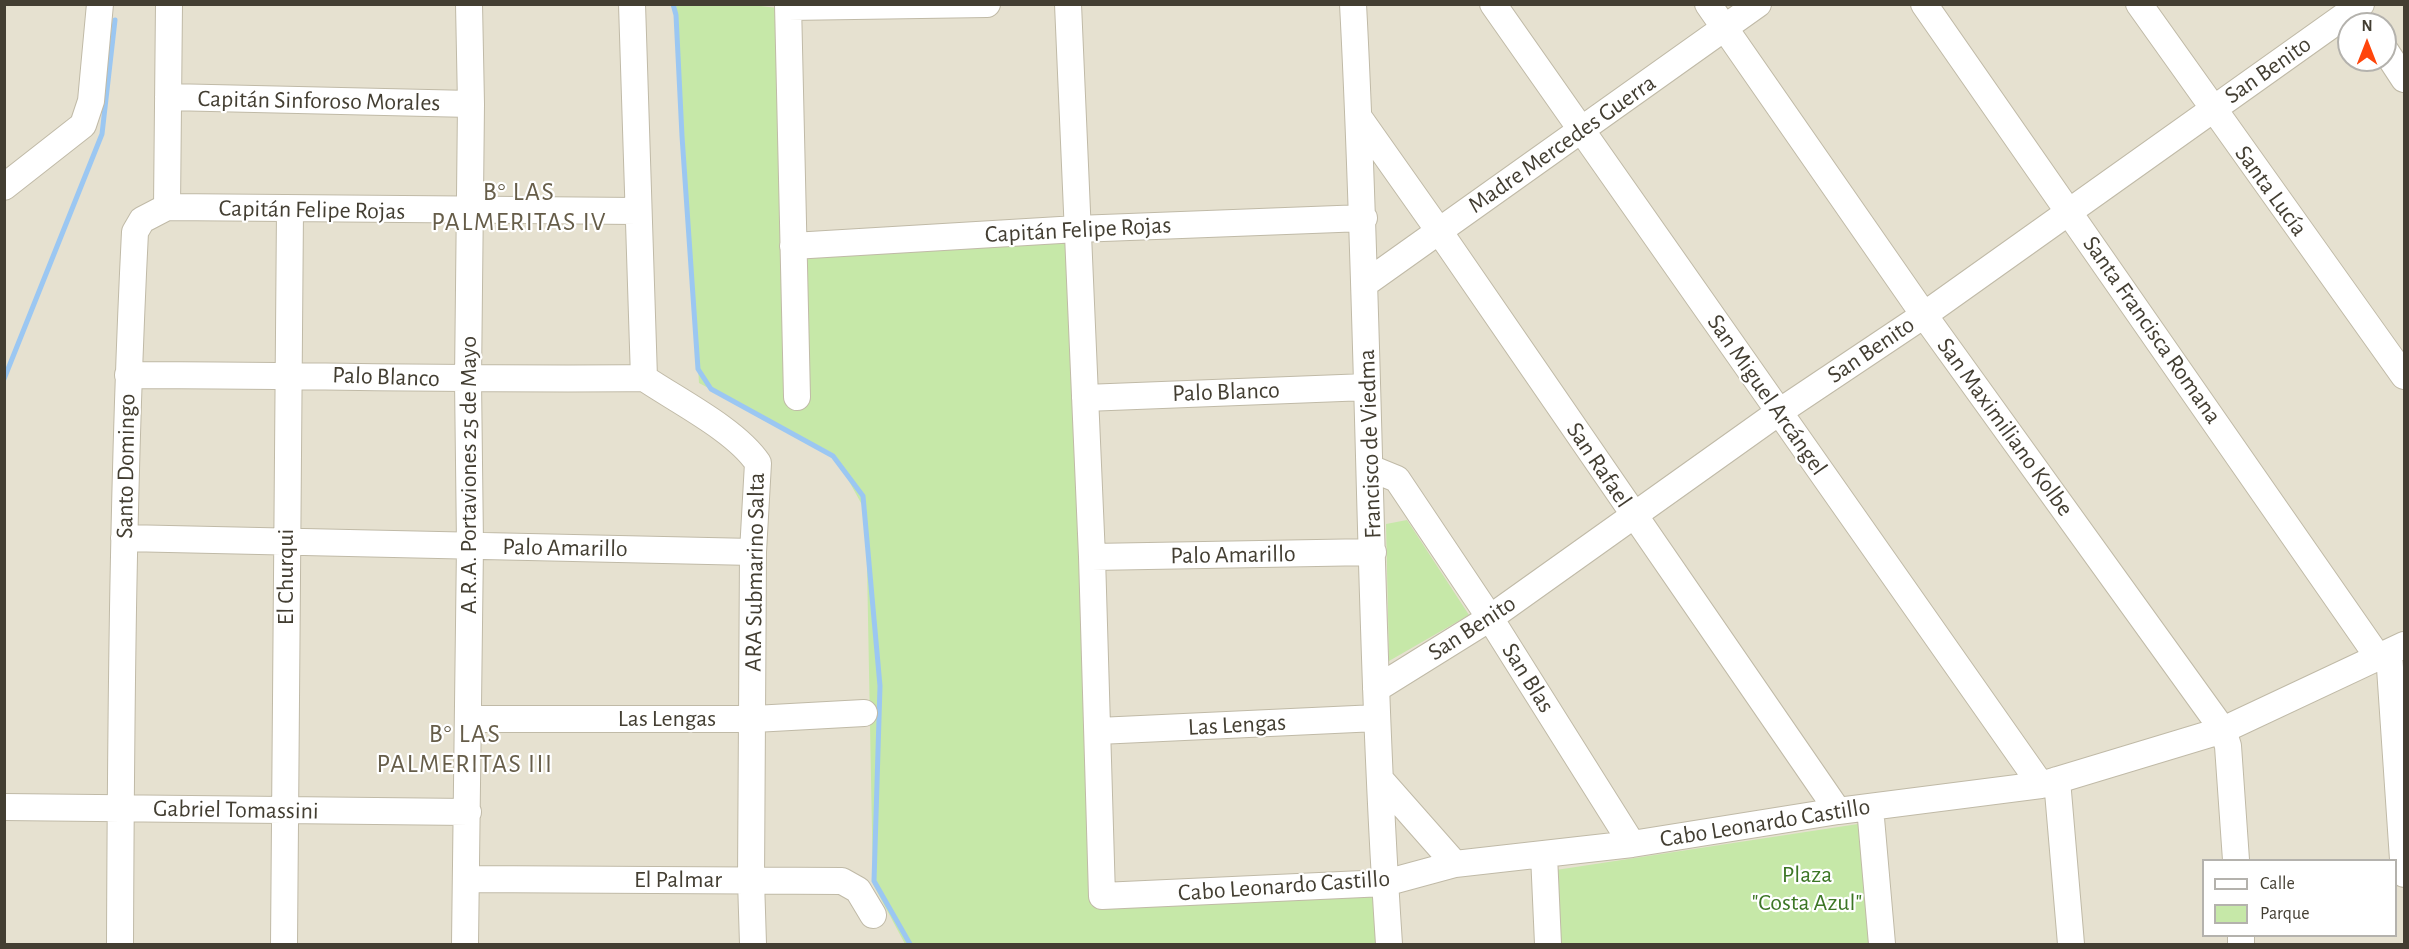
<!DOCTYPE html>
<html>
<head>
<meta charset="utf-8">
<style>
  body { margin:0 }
  #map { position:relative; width:2409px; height:949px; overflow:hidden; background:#f2eee2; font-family:"Alegreya Sans",sans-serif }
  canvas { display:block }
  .frame { position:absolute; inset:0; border:6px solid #433e32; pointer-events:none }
  .legend { position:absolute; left:2202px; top:859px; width:195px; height:78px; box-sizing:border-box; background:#fff; border:2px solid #b4b2ad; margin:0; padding:8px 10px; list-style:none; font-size:18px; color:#433e32 }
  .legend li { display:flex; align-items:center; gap:12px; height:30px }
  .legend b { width:30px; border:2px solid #b4b2ad }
  .north { position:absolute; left:2337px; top:12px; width:60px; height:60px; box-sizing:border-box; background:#fff; border:2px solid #b4b2ad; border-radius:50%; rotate:0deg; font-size:16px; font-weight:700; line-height:24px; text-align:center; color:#433e32 }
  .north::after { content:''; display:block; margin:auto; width:21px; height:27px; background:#ff450b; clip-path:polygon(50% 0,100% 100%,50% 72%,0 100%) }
</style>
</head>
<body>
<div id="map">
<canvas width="2409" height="949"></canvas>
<div class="frame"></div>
<ul class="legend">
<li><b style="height:8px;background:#fff"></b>Calle</li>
<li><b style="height:16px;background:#c6e8a8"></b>Parque</li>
</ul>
<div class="north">N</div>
</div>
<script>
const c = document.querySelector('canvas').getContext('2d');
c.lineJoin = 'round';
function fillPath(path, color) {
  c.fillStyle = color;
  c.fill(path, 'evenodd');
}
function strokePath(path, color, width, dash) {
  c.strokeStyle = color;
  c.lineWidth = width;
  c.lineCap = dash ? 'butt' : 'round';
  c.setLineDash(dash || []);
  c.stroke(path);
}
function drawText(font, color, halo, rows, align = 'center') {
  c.font = font + ' "Alegreya Sans",sans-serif';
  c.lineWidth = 4.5;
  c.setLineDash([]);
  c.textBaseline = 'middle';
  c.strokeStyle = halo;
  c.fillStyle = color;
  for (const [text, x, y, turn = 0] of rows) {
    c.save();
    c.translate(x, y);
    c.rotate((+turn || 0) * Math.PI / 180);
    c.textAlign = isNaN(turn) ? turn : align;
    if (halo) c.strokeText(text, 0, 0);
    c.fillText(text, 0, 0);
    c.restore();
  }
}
const residential = new Path2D(`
  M5,5H2404V944H5ZM2349,24H2385V60H2349ZM2204,860H2396V936H2204Z`);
const green = new Path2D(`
  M742,4L787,9L792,246L1073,235L1100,898L1384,885L1388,944H905L873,884L866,512L834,454L699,383L676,5Z
  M1407,520L1469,615L1389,661L1386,524Z
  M1858,824L1874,944H1560L1556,870Z`);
const stream = new Path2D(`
  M673,4L676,15L682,136L698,369L711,389L833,456L863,496L880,686L874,881L910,944
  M4,379L102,134L115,20`);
const minor = new Path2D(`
  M632,4L644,378C678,401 736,430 758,463L753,552L751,880L753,944
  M788,4L797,397
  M1068,4L1092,557L1102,896L1385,883L1455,864L1632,844L1838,811L2041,785L2223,730L2404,645
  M1353,4C1370,318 1368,632 1389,944
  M1493,4L2041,785
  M1708,4L1924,315L2223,730L2228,746L2236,860
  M1924,4L2378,657
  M2139,4L2404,376
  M788,7L987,4
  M2385,50L2404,79
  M168,97L471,104
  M1360,119L1439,231L1838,811
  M4,187L83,125L91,101L100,4
  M167,207L169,4
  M793,246L1077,229L1364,218
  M1366,283L1758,4
  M128,375C300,375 472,380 644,378
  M1085,398L1367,387
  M1370,468L1397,479L1490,618L1632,844
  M124,538L753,552
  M1092,557L1373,552
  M2389,653L2404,874
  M1376,689L1490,618L1779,412L1924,315L2361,4
  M469,719H754L864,713
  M1098,731L1377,718
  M1380,779L1455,864
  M2057,780L2071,944
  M4,807L468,812
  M1870,807L1882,944
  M1544,855L1548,944
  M466,879L842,881L858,890L873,915
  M2241,936V944
  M120,944C121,707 123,469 135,232L142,220L167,207L637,211
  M284,944L290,210
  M465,944L470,545L468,380L471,104L469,4`);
const streetNames = [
  ["San Benito",2268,70,-35],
  ["Capitán Sinforoso Morales",319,101,1],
  ["Madre Mercedes Guerra",1562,144,-35],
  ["Santa Lucía",2271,191,54],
  ["Capitán Felipe Rojas",312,210,1],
  ["Capitán Felipe Rojas",1078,230,-3],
  ["Santa Francisca Romana",2152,330,55],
  ["San Benito",1871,350,-34],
  ["Palo Blanco",386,377,2],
  ["Palo Blanco",1226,392,-2],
  ["San Miguel Arcángel",1767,395,55],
  ["San Maximiliano Kolbe",2005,427,54],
  ["Francisco de Viedma",1370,444,-92],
  ["San Rafael",1599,465,56],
  ["Santo Domingo",126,466,-89],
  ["A.R.A. Portaviones 25 de Mayo",469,475,-90],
  ["Palo Amarillo",565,548,1],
  ["Palo Amarillo",1233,555,-1],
  ["ARA Submarino Salta",755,572,-89],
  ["El Churqui",286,577,-90],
  ["San Benito",1472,628,-33],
  ["San Blas",1528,678,58],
  ["Las Lengas",667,719],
  ["Las Lengas",1237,725,-3],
  ["Gabriel Tomassini",236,810,1],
  ["Cabo Leonardo Castillo",1765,823,-9],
  ["El Palmar",678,880],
  ["Cabo Leonardo Castillo",1284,886,-4]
];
const parkNames = [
  ["Plaza",1807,875],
  ["\"Costa Azul\"",1807,903]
];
const neighbourhoodNames = [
  ["B° LAS",519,192],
  ["PALMERITAS IV",519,222],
  ["B° LAS",465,734],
  ["PALMERITAS III",465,764]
];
fillPath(residential, '#e6e1d0');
fillPath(green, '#c6e8a8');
strokePath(stream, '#9bc7f2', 5);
strokePath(minor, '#c0baa7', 28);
strokePath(minor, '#fff', 26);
drawText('24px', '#433e32', '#fff', streetNames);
drawText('24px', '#3c7625', '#fff', parkNames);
c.letterSpacing = '1.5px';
drawText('26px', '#665d49', '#fff', neighbourhoodNames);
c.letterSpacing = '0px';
</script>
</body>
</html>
